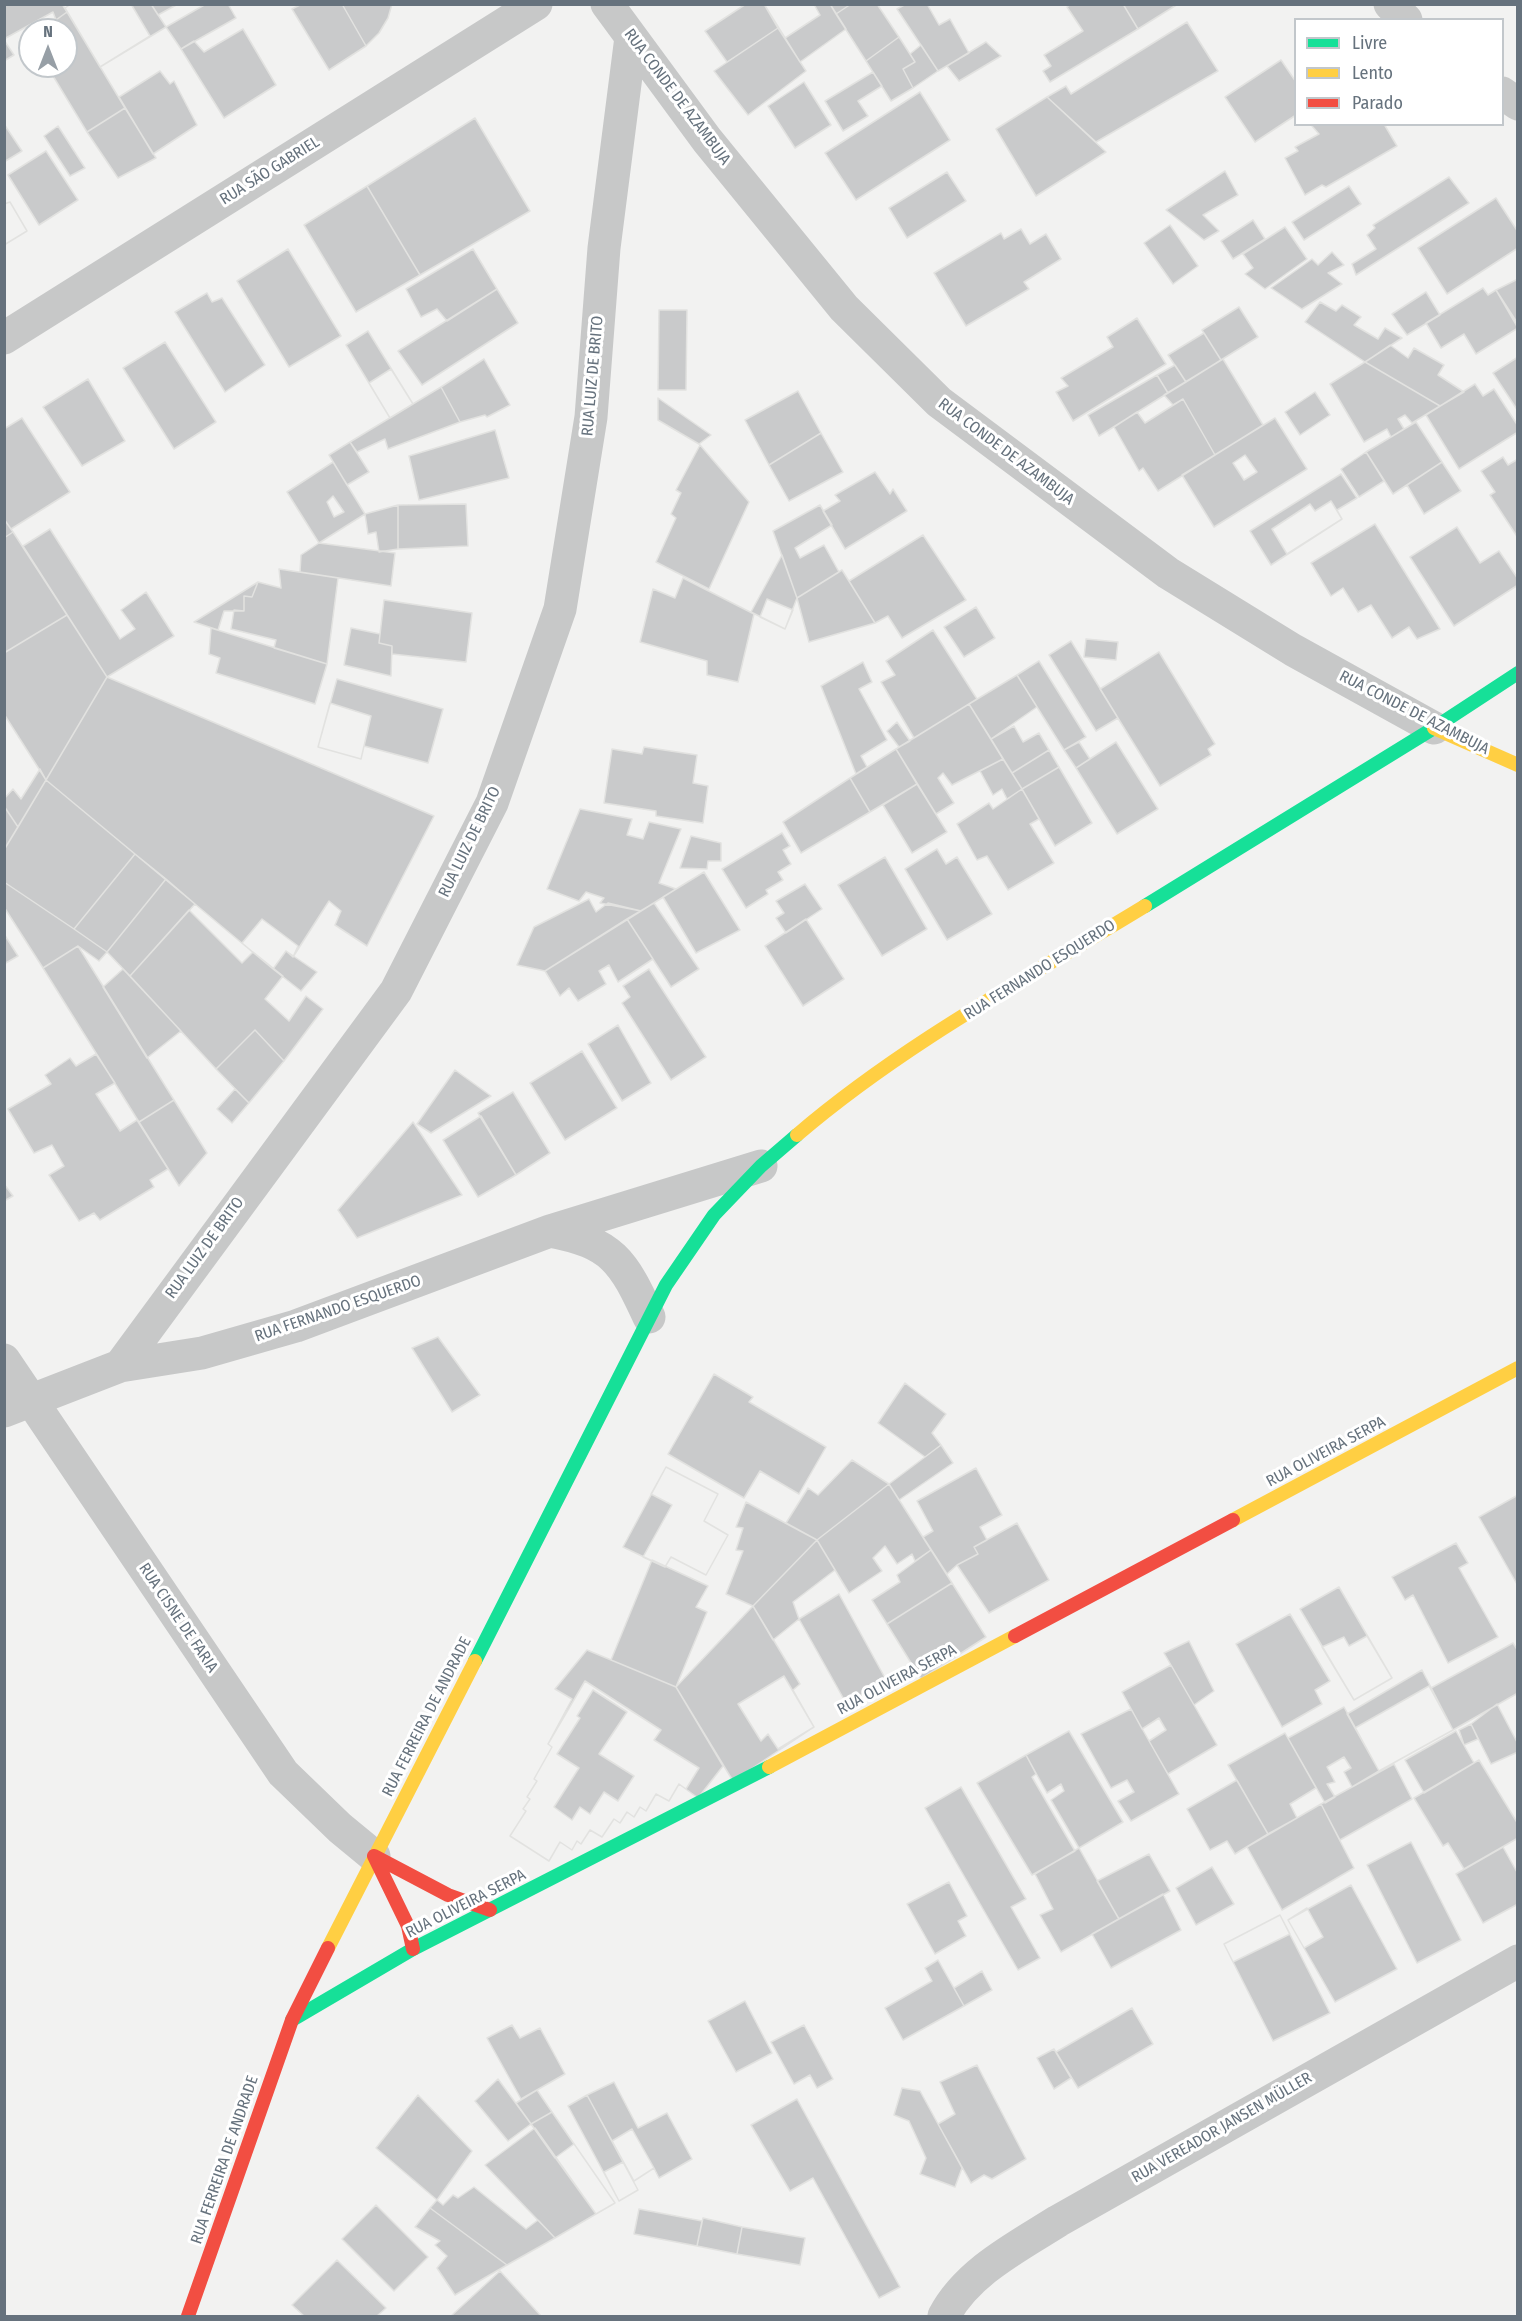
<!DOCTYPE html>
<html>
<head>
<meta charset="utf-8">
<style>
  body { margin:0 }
  #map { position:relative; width:1522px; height:2321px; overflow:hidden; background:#f2f2f1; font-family:"Fira Sans Condensed",sans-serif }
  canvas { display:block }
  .frame { position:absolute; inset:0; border:6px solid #66727d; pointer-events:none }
  .legend { position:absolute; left:1294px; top:18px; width:210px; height:108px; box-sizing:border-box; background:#fff; border:2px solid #c2c7cb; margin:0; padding:8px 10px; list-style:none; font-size:18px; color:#66727d }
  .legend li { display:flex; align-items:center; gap:12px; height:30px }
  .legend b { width:30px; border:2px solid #c2c7cb }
  .north { position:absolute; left:18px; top:18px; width:60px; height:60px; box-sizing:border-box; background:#fff; border:2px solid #c2c7cb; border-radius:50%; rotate:0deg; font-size:16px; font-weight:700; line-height:24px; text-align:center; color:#66727d }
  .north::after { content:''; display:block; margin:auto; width:21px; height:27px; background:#979fa6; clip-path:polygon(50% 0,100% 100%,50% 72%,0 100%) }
</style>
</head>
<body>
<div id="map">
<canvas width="1522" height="2321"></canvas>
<div class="frame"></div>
<ul class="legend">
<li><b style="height:8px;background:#16e098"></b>Livre</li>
<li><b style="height:8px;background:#ffcf43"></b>Lento</li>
<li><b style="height:8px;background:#f24e42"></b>Parado</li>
</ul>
<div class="north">N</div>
</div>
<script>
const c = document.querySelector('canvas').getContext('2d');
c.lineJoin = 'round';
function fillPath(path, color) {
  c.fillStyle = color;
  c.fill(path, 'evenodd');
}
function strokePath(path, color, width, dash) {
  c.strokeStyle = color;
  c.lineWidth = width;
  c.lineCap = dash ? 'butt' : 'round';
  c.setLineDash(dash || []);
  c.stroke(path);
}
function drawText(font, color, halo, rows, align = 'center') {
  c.font = font + ' "Fira Sans Condensed",sans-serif';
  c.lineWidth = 6;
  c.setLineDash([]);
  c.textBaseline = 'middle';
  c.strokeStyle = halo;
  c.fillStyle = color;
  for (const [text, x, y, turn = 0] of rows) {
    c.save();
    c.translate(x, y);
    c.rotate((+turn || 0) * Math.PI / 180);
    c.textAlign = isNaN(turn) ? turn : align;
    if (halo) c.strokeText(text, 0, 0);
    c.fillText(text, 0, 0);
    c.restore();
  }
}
const building = new Path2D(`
  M4,4H62L67,12L56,20L53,12L4,39Z
  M71,4H151L166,27L100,67L65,8Z
  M71,4H131L150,36L100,67L65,8Z
  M151,4H178L158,15Z
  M206,4H228L236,18L181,49L166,27Z
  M302,4H342L366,46L329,70L292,9Z
  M342,4H392L388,18L379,33L366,46Z
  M746,4H764L778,28L727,62L705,31Z
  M764,4H818L815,6L820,15L785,38Z
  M764,4H830L846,29L800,62Z
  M830,4H851L836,14Z
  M851,4H877L899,37L866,61L836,14Z
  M906,4H927L939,25L950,19L969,53L938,71L897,9Z
  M1071,4H1123L1138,29L1050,82L1043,71L1051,66L1044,55L1083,31L1067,7Z
  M1123,4H1178L1138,29Z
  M67,12L125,108L87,132L47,66H66V30H42Z
  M1187,22L1218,71L1096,142L1047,97L1066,86L1071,94Z
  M778,28L806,71L748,115L714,71Z
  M243,29L276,85L224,118L181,49L194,41L204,52Z
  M899,37L915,62L903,69L913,88L891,101L866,61Z
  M4,40L14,55L4,61Z
  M986,42L1001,56L959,81L947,66Z
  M921,45L938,71L913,88L903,69L915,62L910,54Z
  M1281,60L1296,82V115L1255,142L1225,97Z
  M160,71L170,84L174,81L197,125L153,154L119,97Z
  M873,72L882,86L858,101L868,116L843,131L825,101Z
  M804,82L831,125L795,148L768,106Z
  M920,92L950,140L856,200L825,153Z
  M1047,97L1106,152L1036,196L996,129Z
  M125,108L156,158L118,178L87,132Z
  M475,118L530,211L420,275L367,186Z
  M4,124L22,151L4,162Z
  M1315,124H1384L1397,146L1326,187L1322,185L1305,195L1285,158L1298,151L1295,147L1319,134L1312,126Z
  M58,126L85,168L70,176L44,136Z
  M46,151L78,200L39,225L8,175Z
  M1225,171L1238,195L1203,215L1219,231L1204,240L1166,210Z
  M947,172L966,201L907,238L889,208Z
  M1449,177L1469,203L1356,275L1352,264L1376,249L1367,235L1375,228L1373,225Z
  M367,186L420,275L356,312L304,225Z
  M1349,186L1361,204L1304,240L1292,222Z
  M1496,198L1518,232V248L1447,294L1418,248Z
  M10,202L27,231L4,245V204Z
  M10,202L27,231L4,245V204Z
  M1253,220L1265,239L1233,259L1221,241Z
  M1170,225L1198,266L1173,284L1144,243Z
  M1285,227L1307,259L1265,289L1245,274L1253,268L1243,254Z
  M1021,229L1030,244L1046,234L1061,259L1024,282L1029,289L966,326L934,273L1001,233L1004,239Z
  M288,249L341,336L289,367L237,281Z
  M473,249L497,289L447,321L437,309L421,317L406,289Z
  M1332,252L1344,265L1328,273L1342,284L1302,309L1271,288L1312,259L1318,265Z
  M1518,279V324L1496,290Z
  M1483,288L1488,295L1496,290L1518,328L1476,354L1464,334L1441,348L1426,323Z
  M497,289L518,323L422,385L398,351Z
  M1426,292L1440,315L1407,335L1392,314Z
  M207,293L212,302L222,298L265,365L225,392L175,312Z
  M1320,302L1336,311L1342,305L1361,317L1354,325L1378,339L1385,328L1402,338L1365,362L1305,322Z
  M1239,307L1258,337L1221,360L1202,330Z
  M659,310H687L686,390H658Z
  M1137,318L1166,364L1073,421L1056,392L1068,386L1061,378L1113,347L1107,337Z
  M368,331L413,404L390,418L346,345Z
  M1204,333L1221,360L1186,382L1168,355Z
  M165,342L216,422L174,449L123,368Z
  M1390,345L1408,358L1414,348L1444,365L1438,375L1464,392L1440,406L1365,362Z
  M1518,357V411L1493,373Z
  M484,359L510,405L487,417L485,415L460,422L441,387Z
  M1223,359L1263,425L1215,455L1183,399L1173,405L1164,395Z
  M1365,362L1440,406L1412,423L1405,415L1398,419L1404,429L1391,437L1387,429L1364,442L1330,384Z
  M1175,365L1186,382L1168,393L1157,375Z
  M391,369L413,404L390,418L369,383Z
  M1157,375L1168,393L1099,436L1088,415Z
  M88,379L125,441L82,466L43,407Z
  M1475,384L1483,396L1494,389L1518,426V432L1459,469L1426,415Z
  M441,387L460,422L388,449L385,439L357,452L350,442Z
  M798,391L821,433L769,465L745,420Z
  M1315,392L1330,415L1300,435L1285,412Z
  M658,398L711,435L699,444L658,420Z
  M1183,399L1215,455L1158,491L1143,468L1139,471L1114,427L1137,412L1145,423Z
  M22,418L70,492L11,529L4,519V429Z
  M1275,418L1307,469L1214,527L1182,475Z
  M1416,422L1442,462L1393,494L1366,452Z
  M495,430L509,478L419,500L409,456Z
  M821,433L843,472L789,501L769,465Z
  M350,442L369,472L347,485L329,455Z
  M700,445L749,502L709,589L656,562L676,518L671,514L681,493L676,490Z
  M1366,452L1384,481L1359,497L1341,469Z
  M1245,455L1257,472L1244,480L1233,463Z
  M1503,457L1508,465L1518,459V538L1490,495L1495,492L1481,471Z
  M333,462L365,514L319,543L287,492Z
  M1442,462L1461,491L1424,514L1407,485Z
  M875,472L890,494L893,489L907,511L845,549L823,511L840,501L835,495Z
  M1341,474L1357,498L1337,510L1342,519L1271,565L1250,531Z
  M333,496L344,512L334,517L327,502Z
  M1331,501L1342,519L1287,554L1272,529L1310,504L1315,511Z
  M466,504L468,546L398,549V505Z
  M398,505V549L379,552L376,532L368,534L365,514Z
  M820,505L832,525L795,548L800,558L824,545L839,572L797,598L773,531Z
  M4,519L13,532L4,538Z
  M1375,524L1440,629L1417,639L1409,627L1392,638L1371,605L1358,612L1343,588L1331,596L1311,563Z
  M1457,527L1480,563L1499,551L1518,579V585L1454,626L1410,557Z
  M50,529L120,639L135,629L121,610L146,592L174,636L107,677L23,546Z
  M13,532L67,615L4,653V538Z
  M923,535L966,600L902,638L888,616L875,623L849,581Z
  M319,543L395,553L391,586L300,572L301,555Z
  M782,555L797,598L785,629L751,612Z
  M279,569L338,578L327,664L274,648L276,640L231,629L234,610L244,611V596L252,597L258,582L281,588Z
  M842,570L875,623L809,642L797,598Z
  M683,578L754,614L738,682L707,675V661L640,642L653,589L675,598Z
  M258,582L252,597L244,596V611H224L218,630L194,622Z
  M767,599L793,610L785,629L760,617Z
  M384,600L472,613L466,662L392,654V646L379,643Z
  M976,607L995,638L964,657L944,627Z
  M67,615L107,677L46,780L4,714V653Z
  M211,628L327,664L315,704L216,673L220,658L209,654Z
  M351,628L380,634L379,643L392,646L391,676L344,665Z
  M933,630L977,699L914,738L881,682L895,675L886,661Z
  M1086,639L1118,642L1116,660L1084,657Z
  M1071,641L1118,718L1096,731L1049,655Z
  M1159,652L1215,744L1208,749L1211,755L1160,786L1100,689Z
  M1039,661L1086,737L1064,750L1017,675Z
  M863,662L872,682L859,689L887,740L861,756L867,767L856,774L821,686Z
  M1017,675L1037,707L991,739L969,704Z
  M107,677L434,816L367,946L335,925L341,911L329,901L293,957L286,951L273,969L46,780Z
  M337,679L443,709L428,763L364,746L361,759L318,747Z
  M330,703L371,716L361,759L318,747Z
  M969,704L1003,759L952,785L943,773L938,778L954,803L936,814L896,749Z
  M897,722L910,741L899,747L887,731Z
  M1014,726L1023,742L1039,733L1049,750L1012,773L991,739Z
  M1079,742L1090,759L1076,768L1064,750Z
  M1116,742L1158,809L1117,834L1076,768Z
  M644,747L697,755L693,783L708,786L703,823L656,816V811L604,803L612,749L642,754Z
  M896,749L917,784L870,812L850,778Z
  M1049,750L1059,767L1022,789L1012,773Z
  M1003,759L1022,789L1007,799L1002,789L993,795L980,771Z
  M1059,767L1092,823L1055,846L1022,789Z
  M40,769L46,780L18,827L4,806V799L13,789L21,799Z
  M850,778L870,812L801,853L783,822Z
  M46,780L135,854L74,929L4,882V850Z
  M917,784L947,832L912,853L883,805Z
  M1022,789L1039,819L1030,824L1054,863L1008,890L987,856L977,860L957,824L989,803L993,809Z
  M4,806L18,827L4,850Z
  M580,809L632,819L627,835L643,839L649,822L681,829L659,883L676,889L641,911L600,903L604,898L586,892L579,901L547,889Z
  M782,833L790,846L783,850L791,864L778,872L783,880L766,890L768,894L746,908L722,869Z
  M691,836L721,843V861H708L707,869L680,868Z
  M937,849L946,864L957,857L992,914L947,940L905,869Z
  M135,854L166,879L107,952L74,929Z
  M885,857L927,929L882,956L838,885Z
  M704,872L740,930L696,953L663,897Z
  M166,879L195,904L130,976L107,952Z
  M4,882L74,929L107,952L99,961L78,946L43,968L4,907Z
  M805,884L822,909L786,933L776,918L784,913L776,901Z
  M589,899L596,912L608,903L641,911L545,971L517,965L534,927Z
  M654,903L699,969L671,987L627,919Z
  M189,910L242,963L253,952L283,976L265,999L289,1021L306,996L323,1009L284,1061L255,1030L216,1069L130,976Z
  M262,919L298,946L293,957L286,951L273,969L242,943Z
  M627,919L653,959L618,982L609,965L599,971L606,984L578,1001L569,988L560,996L545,971Z
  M806,919L844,979L803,1006L765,946Z
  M4,934L18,956L4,964Z
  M78,946L174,1100L139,1122L43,968Z
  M286,951L317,972L301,991L273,969Z
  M123,969L181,1031L147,1058L103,987Z
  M649,969L706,1057L671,1080L622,1003L630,997L623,986Z
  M618,1025L651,1083L622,1101L588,1044Z
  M255,1030L284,1061L249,1103L216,1069Z
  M582,1051L617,1108L565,1140L530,1083Z
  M96,1054L115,1083L96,1094L120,1131L137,1120L168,1169L150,1180L154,1187L100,1220L94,1213L79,1221L49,1175L64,1166L52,1145L34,1153L8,1109L51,1084L45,1075L70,1058L76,1066Z
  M455,1070L491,1096L431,1133L417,1124Z
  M235,1089L249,1103L232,1123L217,1109Z
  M513,1092L550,1153L516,1175L478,1113Z
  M174,1100L207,1153L179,1186L139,1122Z
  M481,1116L516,1175L478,1197L443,1140Z
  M413,1122L462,1195L357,1238L338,1210Z
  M4,1184L13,1196L4,1201Z
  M438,1337L480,1395L452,1412L412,1348Z
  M714,1374L753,1397L749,1402L826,1447L799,1494L760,1471L744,1498L668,1454Z
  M905,1383L946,1414L932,1433L941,1445L925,1457L878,1423Z
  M941,1445L953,1463L899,1500L889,1484Z
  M852,1460L889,1484L817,1540L786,1523L808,1488L818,1495Z
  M666,1467L718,1494L704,1521L728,1535L706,1575L671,1557L665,1567L643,1557L672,1505L651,1494Z
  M666,1467L718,1494L704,1521L728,1535L706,1575L671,1557L665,1567L623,1547Z
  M976,1468L1002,1515L980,1527L987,1540L974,1547L978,1554L957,1565L947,1574L923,1537L933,1531L917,1501Z
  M889,1484L931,1550L915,1561L912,1554L897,1564L885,1546L873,1558L882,1571L849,1593L817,1540Z
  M1518,1495V1586L1479,1517Z
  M746,1502L817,1540L753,1606L726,1594L743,1551L736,1550L743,1528L736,1527Z
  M1017,1523L1049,1580L989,1613L957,1565L978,1554L974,1547Z
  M817,1540L835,1570L793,1602L799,1619L773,1640L753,1606Z
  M1456,1543L1468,1563L1459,1568L1498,1637L1448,1663L1413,1595L1405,1600L1392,1577Z
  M931,1550L952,1583L887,1624L872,1600L900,1582L897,1575Z
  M652,1560L708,1586L696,1607L707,1612L676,1687L611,1660Z
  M952,1583L986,1637L921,1679L887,1624Z
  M1339,1587L1392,1678L1354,1700L1300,1609Z
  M839,1594L890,1687L868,1701L865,1693L846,1703L799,1619Z
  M753,1606L800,1684L793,1690L814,1727L733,1781L676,1687Z
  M1290,1614L1330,1681L1315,1690L1322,1704L1282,1727L1236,1644Z
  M1367,1636L1392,1678L1354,1700L1322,1647L1344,1637L1349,1646Z
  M1189,1641L1214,1691L1194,1705L1164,1653Z
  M1513,1643L1518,1651V1693L1453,1730L1431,1688Z
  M587,1650L676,1687L723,1766L698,1798L679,1784L669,1801L656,1794L646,1811L640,1807L634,1817L627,1812L620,1823L614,1819L602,1837L590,1830L581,1844L577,1841L572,1850L560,1842L549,1861L510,1836L526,1811L523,1809L530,1799L527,1797L537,1781L534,1779L552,1747L548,1744L572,1699L555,1689Z
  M1171,1665L1217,1745L1168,1774L1149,1741L1166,1730L1159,1718L1142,1729L1122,1692Z
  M1422,1670L1453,1730L1379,1771L1347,1714Z
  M784,1676L814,1727L778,1749L768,1734L761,1741L738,1704Z
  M585,1681L661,1730L654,1740L699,1768L686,1789L679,1784L669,1801L656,1794L646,1811L640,1807L634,1817L627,1812L620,1823L614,1819L602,1837L590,1830L581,1844L577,1841L572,1850L560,1842L549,1861L510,1836L526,1811L523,1809L530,1799L527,1797L537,1781L534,1779L552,1747L548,1744Z
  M1429,1686L1453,1730L1379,1771L1355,1728Z
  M593,1690L627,1712L599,1754L634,1776L618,1801L604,1792L590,1814L580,1807L572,1820L554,1807L579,1768L557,1754L580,1718L577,1716Z
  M1497,1704L1518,1744V1752L1491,1764L1471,1724Z
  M1344,1707L1379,1771L1352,1787L1344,1772L1351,1768L1344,1757L1327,1767L1335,1782L1327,1784L1335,1797L1325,1803L1288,1738Z
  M1131,1709L1179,1794L1131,1821L1118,1801L1134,1792L1127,1780L1111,1788L1081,1734Z
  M1471,1724L1478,1739L1464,1745L1459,1730Z
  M1069,1731L1123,1822L1079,1848L1051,1800L1064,1791L1061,1784L1047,1793L1026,1755Z
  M1456,1731L1474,1763L1424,1793L1405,1760Z
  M1285,1733L1316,1788L1290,1804L1297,1818L1268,1834L1228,1765Z
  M1026,1755L1036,1774L1032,1777L1075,1851L1032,1875L977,1783Z
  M1479,1760L1518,1824V1838L1464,1869L1448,1843L1443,1846L1414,1798Z
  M1394,1764L1412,1799L1340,1840L1321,1804Z
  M1237,1780L1268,1834L1235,1854L1227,1841L1210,1850L1187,1809Z
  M961,1787L1026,1899L1011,1907L1040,1958L1018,1970L925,1808Z
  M1321,1804L1354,1868L1282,1910L1247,1847Z
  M1411,1842L1461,1940L1417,1963L1367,1865Z
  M1503,1847L1518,1874V1904L1483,1923L1456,1874Z
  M1079,1848L1119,1919L1061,1952L1040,1915L1053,1909L1035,1874Z
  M1149,1854L1170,1891L1119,1919L1097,1881Z
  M1212,1867L1234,1904L1196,1925L1176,1888Z
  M949,1882L967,1916L958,1921L966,1936L935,1954L907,1904Z
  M1351,1885L1397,1969L1335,2002L1288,1920Z
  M1163,1894L1181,1930L1111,1968L1092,1934Z
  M1307,1908L1323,1937L1304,1948L1288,1920Z
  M1280,1915L1290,1934L1233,1962L1224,1944Z
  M1280,1915L1330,2013L1273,2041L1224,1944Z
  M938,1960L964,2006L903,2040L885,2008L932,1981L925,1968Z
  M982,1971L992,1990L964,2006L954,1988Z
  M745,2001L772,2053L736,2072L708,2021Z
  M1132,2008L1153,2044L1078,2088L1056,2052Z
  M512,2025L520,2038L540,2028L565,2074L521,2099L487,2038Z
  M804,2025L833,2079L817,2088L810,2075L794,2084L771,2042Z
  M1054,2049L1071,2078L1054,2089L1037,2058Z
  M977,2065L1026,2159L992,2179L984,2175L971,2183L938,2124L955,2114L940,2082Z
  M498,2079L531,2124L508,2141L475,2101Z
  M614,2082L638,2128L667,2113L692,2159L659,2178L654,2168L634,2181L587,2095Z
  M902,2088L920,2091L962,2168L955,2187L920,2174L926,2158L909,2121L894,2115Z
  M537,2090L552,2112L615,2203L596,2214L516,2103Z
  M418,2095L472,2151L437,2200L376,2148Z
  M587,2095L638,2190L619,2201L568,2106Z
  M797,2099L900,2287L879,2298L813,2178L790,2191L751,2125Z
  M552,2112L574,2144L555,2158L531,2124Z
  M552,2112L615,2203L596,2214L531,2124Z
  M535,2128L596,2214L555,2238L485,2165Z
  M632,2129L654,2168L634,2181L612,2141Z
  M623,2162L638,2190L619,2201L604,2172Z
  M474,2187L526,2229L538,2220L555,2238L507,2265L430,2208L437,2200L443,2205L453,2195L458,2198Z
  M376,2205L428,2257L394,2291L342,2239Z
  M430,2208L507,2265L455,2295L437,2268L447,2256L435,2245L440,2241L415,2227Z
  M639,2209L702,2221L697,2246L634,2234Z
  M703,2218L742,2227L737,2254L697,2246Z
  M742,2227L805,2238L800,2265L737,2254Z
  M337,2260L386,2308L377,2316H304L292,2305Z
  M500,2271L541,2316H451Z`);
const street = new Path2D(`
  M607,4L707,140L844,308L939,402L1168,573L1293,650L1434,728
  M1390,4L1406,20
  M1502,93L1518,104
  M4,338L536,4
  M550,1231C613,1243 623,1261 649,1317
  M4,1360L283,1773L340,1828L374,1856
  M120,1366L202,1353L296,1326L550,1231L761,1166
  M4,1411L120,1366L396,991L492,803L560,609L591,417L604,248L631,37
  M944,2316C967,2272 1017,2247 1058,2221L1518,1961`);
const fast = new Path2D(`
  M1145,906L1434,728L1518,673
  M475,1661L666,1285L714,1215L761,1166L797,1135
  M292,2020L413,1949L769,1767`);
const slow = new Path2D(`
  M1434,728L1518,765
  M797,1135C902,1045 1027,978 1145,906
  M1233,1520L1518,1368
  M769,1767L1015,1636
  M328,1948L475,1661`);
const jam = new Path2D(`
  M1015,1636L1233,1520
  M374,1856L448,1895L490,1910
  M374,1856L408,1926L413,1949
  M188,2316L292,2020L328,1948`);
const streetNames = [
  ["RUA CONDE DE AZAMBUJA",677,97,53],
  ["RUA SÃO GABRIEL",270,171,-32],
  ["RUA LUIZ DE BRITO",593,376,-85],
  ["RUA CONDE DE AZAMBUJA",1006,452,37],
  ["RUA CONDE DE AZAMBUJA",1414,713,27],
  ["RUA LUIZ DE BRITO",470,842,-64],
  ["RUA FERNANDO ESQUERDO",1040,970,-32],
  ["RUA LUIZ DE BRITO",205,1248,-54],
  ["RUA FERNANDO ESQUERDO",338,1309,-19],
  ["RUA OLIVEIRA SERPA",1326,1452,-28],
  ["RUA CISNE DE FARIA",178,1618,56],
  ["RUA OLIVEIRA SERPA",897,1680,-28],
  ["RUA FERREIRA DE ANDRADE",427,1717,-63],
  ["RUA OLIVEIRA SERPA",466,1904,-27],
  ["RUA VEREADOR JANSEN MÜLLER",1222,2128,-30],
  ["RUA FERREIRA DE ANDRADE",225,2160,-71]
];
fillPath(building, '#c9cacb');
strokePath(building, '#e2e2e0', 1.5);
strokePath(street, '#c7c8c8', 33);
strokePath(fast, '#16e098', 14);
strokePath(slow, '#ffcf43', 14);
strokePath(jam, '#f24e42', 14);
drawText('16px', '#66727d', '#fff', streetNames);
</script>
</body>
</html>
